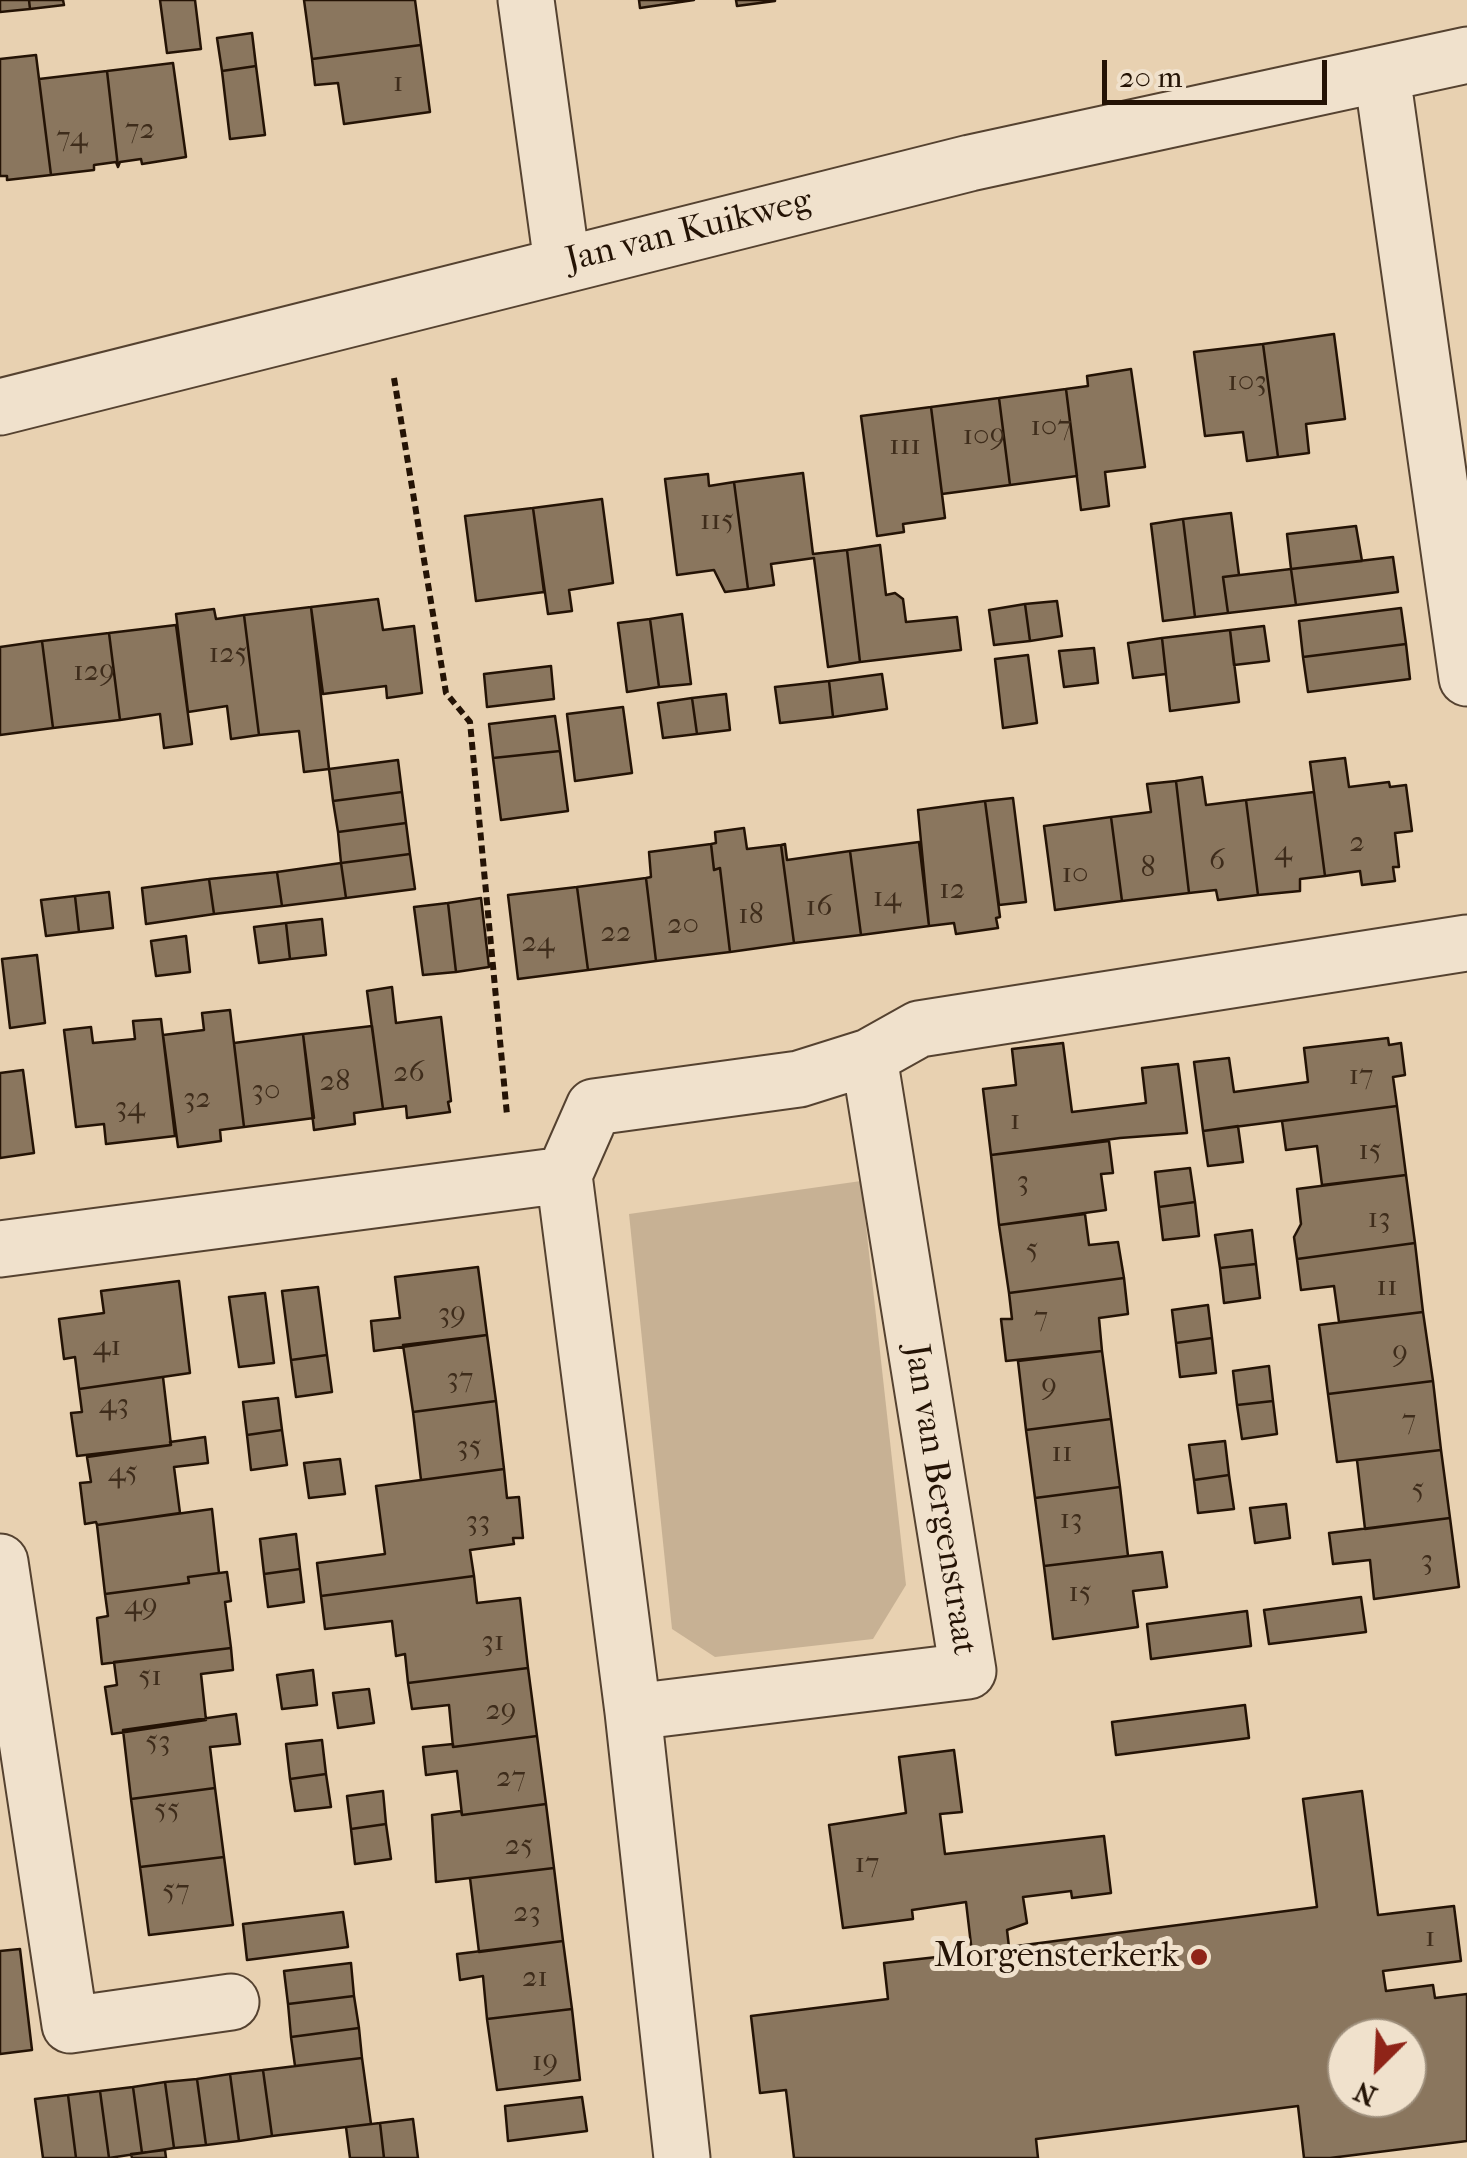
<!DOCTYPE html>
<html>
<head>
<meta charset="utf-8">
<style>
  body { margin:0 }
  #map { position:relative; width:1467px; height:2158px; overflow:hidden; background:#e8d1b1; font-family:"IM FELL French Canon",serif }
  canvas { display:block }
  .north { position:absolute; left:1327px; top:2018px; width:100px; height:100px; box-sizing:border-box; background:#f0e1cc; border:2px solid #9e8f7c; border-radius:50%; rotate:204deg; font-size:28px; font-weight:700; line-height:40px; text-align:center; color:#241305 }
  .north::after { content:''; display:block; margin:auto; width:35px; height:45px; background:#8f2418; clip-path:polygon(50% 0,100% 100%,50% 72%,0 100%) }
  .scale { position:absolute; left:1102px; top:60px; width:225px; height:45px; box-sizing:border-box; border:5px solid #241305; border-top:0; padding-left:12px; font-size:30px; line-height:35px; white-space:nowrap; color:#241305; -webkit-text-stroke:8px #f0e1cc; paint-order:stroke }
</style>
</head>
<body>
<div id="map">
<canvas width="1467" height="2158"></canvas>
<div class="north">N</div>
<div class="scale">20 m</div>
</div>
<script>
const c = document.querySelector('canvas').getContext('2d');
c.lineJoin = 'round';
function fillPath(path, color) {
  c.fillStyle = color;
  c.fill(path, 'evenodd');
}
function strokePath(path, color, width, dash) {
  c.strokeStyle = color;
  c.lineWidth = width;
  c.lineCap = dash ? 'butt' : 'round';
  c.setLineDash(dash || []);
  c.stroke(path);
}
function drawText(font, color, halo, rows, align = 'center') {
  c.font = font + ' "IM FELL French Canon",serif';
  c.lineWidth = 10;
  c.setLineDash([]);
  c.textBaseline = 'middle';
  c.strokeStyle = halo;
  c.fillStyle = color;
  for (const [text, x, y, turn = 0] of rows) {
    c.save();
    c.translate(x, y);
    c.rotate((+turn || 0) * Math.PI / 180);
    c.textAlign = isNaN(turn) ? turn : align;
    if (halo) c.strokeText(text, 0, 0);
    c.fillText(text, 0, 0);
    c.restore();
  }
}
const green = new Path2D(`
  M861,1181L906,1585L873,1639L715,1657L672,1629L629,1214Z`);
const building = new Path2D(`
  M0,0H29L30,9L0,12Z
  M29,0H63L64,5L30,9Z
  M160,0H195L201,49L167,53Z
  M304,0H415L421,45L312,59Z
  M639,0H694L640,8Z
  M736,0H775V1L737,6Z
  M252,33L256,66L222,71L217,38Z
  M421,45L430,112L344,124L338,83L315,85L312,59Z
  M36,55L51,175L7,180V176H0V59Z
  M173,63L186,157L142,164L141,159L120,162L118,167L107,71Z
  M256,66L265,135L230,139L222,71Z
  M107,71L118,167L116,162L94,165V170L51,175L39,79Z
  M1334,334L1345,419L1306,424L1309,453L1278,457L1263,344Z
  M1263,344L1278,457L1247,461L1243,432L1205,436L1194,352Z
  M1131,369L1145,467L1105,472L1109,506L1081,510L1066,389L1088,386L1087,376Z
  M1066,389L1077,476L1010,485L999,398Z
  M999,398L1010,485L942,494L931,407Z
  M931,407L945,518L903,524L904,532L877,536L861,416Z
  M803,473L813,554L847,550L860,662L828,667L814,558L771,564L774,585L748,589L734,482Z
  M708,474L709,486L734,482L748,589L725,592L714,570L677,575L665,479Z
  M602,499L613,583L569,590L572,611L548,614L533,508Z
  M533,508L544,592L476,601L465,516Z
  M1231,513L1239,575L1223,577L1228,613L1195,617L1183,519Z
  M1183,519L1195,617L1163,621L1151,524Z
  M1356,526L1362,561L1291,569L1287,534Z
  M880,545L886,595L895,593L903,599L906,622L957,617L961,650L860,662L847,550Z
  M1393,557L1398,592L1296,605L1291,569Z
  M1291,569L1296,605L1228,613L1223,577Z
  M378,599L383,630L414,626L422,693L387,698L386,686L323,694L311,607Z
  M1057,601L1062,636L1030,641L1025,604Z
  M1025,604L1030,641L994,645L989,610Z
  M311,607L329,769L304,772L299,731L259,735L244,615Z
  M1401,608L1406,644L1303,657L1299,621Z
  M214,609L216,619L244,615L259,735L231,739L227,706L188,712L176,614Z
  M682,614L691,684L659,687L650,619Z
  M650,619L659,687L627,692L618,623Z
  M176,625L192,744L164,748L160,714L120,720L109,633Z
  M1264,626L1269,661L1234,665L1230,630Z
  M1230,630L1239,702L1170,711L1162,638Z
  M109,633L120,720L53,728L42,641Z
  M1162,638L1166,674L1133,678L1128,643Z
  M42,641L53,728L0,735V647Z
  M1406,644L1410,679L1308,692L1303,657Z
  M1094,648L1098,683L1064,687L1059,651Z
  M1028,655L1037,723L1003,728L995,659Z
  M551,666L554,699L487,707L484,674Z
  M882,674L887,709L833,717L829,681Z
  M829,681L833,717L780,723L775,687Z
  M726,694L730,730L697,734L692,698Z
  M692,698L697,734L663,738L658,703Z
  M623,707L632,773L575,781L567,714Z
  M555,716L560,751L493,758L489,724Z
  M560,751L568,811L501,820L493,758Z
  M1345,758L1349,787L1389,782L1390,787L1406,785L1412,831L1395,833L1399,867H1393L1395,881L1362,885L1360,871L1325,876L1310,762Z
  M398,760L402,792L333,801L329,769Z
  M1202,777L1206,805L1246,800L1258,895L1218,900L1216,890L1189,893L1176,781Z
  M1176,781L1189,893L1122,901L1111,817L1151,812L1147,784Z
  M402,792L406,823L338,832L333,801Z
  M1314,792L1325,876L1300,879V891L1258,895L1246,800Z
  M1013,798L1026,902L999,905L985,801Z
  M985,801L1000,917L996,918L998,928L956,934L954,923L929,926L918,810Z
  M1111,817L1122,901L1055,910L1044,826Z
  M406,823L410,854L341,863L338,832Z
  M744,828L747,849L781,845L794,943L730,952L720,868L714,870L711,844L716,843L715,832Z
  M919,842L929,926L861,935L850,851Z
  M711,844L714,870L720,868L730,952L656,961L646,878L651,877L649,852Z
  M785,844L787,860L850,851L861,935L794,943L781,845Z
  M410,854L415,889L346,898L341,863Z
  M341,863L346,898L282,906L277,872Z
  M277,872L282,906L214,914L209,879Z
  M646,878L656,961L588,970L577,887Z
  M209,879L214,914L146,924L142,888Z
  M577,887L588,970L518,979L508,895Z
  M109,892L113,928L79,932L75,896Z
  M75,896L79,932L46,936L41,900Z
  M481,898L489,967L456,972L448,903Z
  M448,903L456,972L423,975L414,907Z
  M322,919L326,955L290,959L286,923Z
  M286,923L290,959L259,963L254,927Z
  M186,936L190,972L156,976L151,941Z
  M37,955L45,1023L10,1028L2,959Z
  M392,987L396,1023L441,1017L451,1101L448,1102L450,1112L407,1118L406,1106L383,1109L367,991Z
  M230,1010L244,1127L220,1130L221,1141L178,1147L163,1035L204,1030L202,1013Z
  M161,1019L175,1136L106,1144L104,1124L76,1127L64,1030L91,1027L93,1043L135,1039L133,1021Z
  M372,1026L383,1109L354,1113L355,1124L314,1130L303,1034Z
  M303,1034L314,1118L244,1127L234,1043Z
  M1388,1038L1389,1045L1401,1043L1405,1075L1393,1077L1397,1106L1203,1131L1194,1062L1229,1058L1234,1092L1308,1082L1304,1048Z
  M1063,1043L1072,1112L1146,1103L1142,1068L1178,1064L1187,1133L1120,1138L991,1155L983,1089L1016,1085L1012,1049Z
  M23,1070L34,1153L0,1158V1073Z
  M1397,1106L1406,1175L1322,1185L1317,1146L1286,1150L1282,1121Z
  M1238,1126L1243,1162L1208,1166L1203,1131Z
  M1109,1141L1113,1173L1101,1174L1106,1210L999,1225L991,1155Z
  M1190,1168L1195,1202L1159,1207L1155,1172Z
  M1406,1175L1415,1243L1297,1259L1294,1237L1301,1224L1297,1189Z
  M1195,1202L1199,1236L1163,1240L1159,1207Z
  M1085,1214L1089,1245L1118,1242L1124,1278L1009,1293L999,1225Z
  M1252,1230L1256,1264L1220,1268L1215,1235Z
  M1415,1243L1423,1312L1339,1322L1334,1286L1301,1290L1297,1259Z
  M1256,1264L1260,1298L1224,1303L1220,1268Z
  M478,1267L487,1335L374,1351L371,1321L400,1318L395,1277Z
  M1124,1278L1128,1314L1099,1318L1102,1351L1006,1361L1001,1319H1012L1009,1293Z
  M179,1281L190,1373L79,1389L75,1357L64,1359L59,1319L104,1313L101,1291Z
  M318,1287L327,1355L291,1360L282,1291Z
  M265,1293L274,1363L239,1367L229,1297Z
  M1208,1305L1212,1338L1176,1343L1172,1310Z
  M1423,1312L1433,1381L1328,1394L1319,1325Z
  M487,1335L496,1401L413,1412L403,1345Z
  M1212,1338L1216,1373L1180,1377L1176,1343Z
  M1102,1351L1111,1419L1026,1430L1018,1361Z
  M327,1355L332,1392L296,1397L291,1360Z
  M1269,1366L1273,1401L1237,1405L1233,1371Z
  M163,1377L171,1445L77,1456L71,1413L82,1412L79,1389Z
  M1433,1381L1441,1450L1337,1462L1328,1394Z
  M278,1398L282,1430L247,1435L243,1402Z
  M496,1401L504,1469L421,1480L413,1412Z
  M1273,1401L1277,1434L1242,1439L1237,1405Z
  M1111,1419L1120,1487L1035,1498L1026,1430Z
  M282,1430L287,1465L251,1470L247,1435Z
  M205,1437L208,1463L174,1467L180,1513L97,1525L96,1522L85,1524L80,1483L91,1482L87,1457L171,1445L170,1442Z
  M1225,1441L1229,1475L1194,1480L1189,1445Z
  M1441,1450L1450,1518L1365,1529L1357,1460Z
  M340,1459L345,1494L309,1498L304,1463Z
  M504,1469L507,1498L519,1497L523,1538H513L514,1544L470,1550L474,1576L321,1596L317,1563L385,1554L376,1486Z
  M1229,1475L1234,1509L1198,1513L1194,1480Z
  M1120,1487L1128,1556L1044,1566L1035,1498Z
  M1286,1504L1290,1538L1255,1543L1250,1508Z
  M212,1509L219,1573L188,1577L189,1583L105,1594L97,1525Z
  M1450,1518L1459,1587L1374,1599L1370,1560L1333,1564L1329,1533Z
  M296,1534L300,1569L264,1574L260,1539Z
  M1162,1552L1167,1587L1133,1591L1138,1627L1053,1639L1044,1566Z
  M300,1569L304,1602L268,1607L264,1574Z
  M227,1572L231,1601L225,1602L231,1648L102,1664L97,1618L108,1616L105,1594L189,1583L188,1577Z
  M474,1576L477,1603L520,1598L528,1668L408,1683L405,1654L396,1656L392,1621L325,1629L321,1596Z
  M1361,1597L1366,1632L1269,1644L1264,1610Z
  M1247,1611L1251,1646L1151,1659L1147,1624Z
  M231,1648L233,1670L201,1674L206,1720L112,1734L105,1687L117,1685L114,1662Z
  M528,1668L537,1736L453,1747L449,1705L412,1709L408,1683Z
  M313,1670L317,1705L282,1709L277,1675Z
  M369,1689L374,1723L338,1728L333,1693Z
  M1245,1705L1249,1738L1116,1755L1112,1722Z
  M236,1714L240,1744L210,1747L215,1788L131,1799L123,1730Z
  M537,1736L546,1804L462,1815L457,1771L426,1775L423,1747L453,1744V1747Z
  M322,1740L326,1774L290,1779L286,1744Z
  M954,1750L962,1812L940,1814L945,1854L1104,1836L1111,1893L1072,1898L1071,1891L1023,1897L1027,1923L1007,1930L1009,1947L1317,1907L1303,1799L1362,1791L1378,1915L1454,1906L1461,1961L1383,1971L1386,1991L1433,1985L1435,1998L1467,1994V2141L1330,2158H1304L1298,2106L1036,2139L1038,2158H794L786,2090L760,2093L751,2016L888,1999L884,1963L972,1953L966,1902L912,1910L913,1919L843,1928L829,1825L906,1813L899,1757ZM1347,2038H1407V2098H1347Z
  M326,1774L331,1807L295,1811L290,1779Z
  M215,1788L224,1857L140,1867L131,1799Z
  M383,1791L386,1824L351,1829L347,1796Z
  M546,1804L554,1868L436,1882L432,1815L461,1811L462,1815Z
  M386,1824L391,1859L355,1864L351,1829Z
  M224,1857L233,1925L149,1935L140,1867Z
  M554,1868L563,1941L479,1952L470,1878Z
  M343,1912L348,1947L247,1960L243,1924Z
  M563,1941L572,2009L487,2019L483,1976L460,1980L457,1954Z
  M20,1949L32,2050L0,2054V1951Z
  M351,1963L354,1996L288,2004L284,1971Z
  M354,1996L359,2028L291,2037L288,2004Z
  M572,2009L580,2080L497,2090L487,2019Z
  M359,2028L362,2058L295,2066L291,2037Z
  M362,2058L371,2124L272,2136L263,2070Z
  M263,2070L272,2136L239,2141L230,2074Z
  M230,2074L239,2141L206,2145L197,2079Z
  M197,2079L206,2145L174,2148L165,2082Z
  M165,2082L174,2148L142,2153L133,2087Z
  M133,2087L142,2153L109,2158L100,2091Z
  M100,2091L109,2158H76L68,2095Z
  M68,2095L76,2158H43L35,2099Z
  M582,2097L587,2131L508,2141L505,2106Z
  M413,2119L418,2158H384L380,2123Z
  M380,2123L384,2158H350L346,2127Z
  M165,2150L166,2158H132L131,2154Z`);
const path = new Path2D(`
  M394,378L446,693L470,722L507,1115`);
const minor = new Path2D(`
  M526,0L562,263
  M1382,75L1467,678
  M0,407L970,163L1467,55
  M564,1175L594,1107L799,1079L869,1057L919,1029L1467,943
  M0,1249L564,1175L633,1712L682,2158
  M0,1562L70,2025L231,2002
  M633,1712L968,1671L869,1057`);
const markers = [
  [1199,1957,10,"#8f2418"]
];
const numberNames = [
  ["1",398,84],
  ["72",140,131],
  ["74",72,139],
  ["103",1247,383],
  ["107",1051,428],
  ["109",984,437],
  ["111",905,447],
  ["115",717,522],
  ["125",228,655],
  ["129",94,673],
  ["2",1357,844],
  ["4",1283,853],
  ["6",1217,862],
  ["8",1148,869],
  ["10",1075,875],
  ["12",952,891],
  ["14",887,899],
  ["16",819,908],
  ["18",751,916],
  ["20",683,926],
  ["22",616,934],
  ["24",538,944],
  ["26",409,1074],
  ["17",1361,1077],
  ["28",335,1083],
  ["30",266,1092],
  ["32",197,1100],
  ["34",130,1109],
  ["1",1015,1122],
  ["15",1370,1152],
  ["3",1023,1183],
  ["13",1379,1220],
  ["5",1032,1251],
  ["11",1387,1288],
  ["39",452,1315],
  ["7",1041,1319],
  ["41",107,1348],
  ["9",1400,1354],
  ["37",460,1380],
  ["9",1049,1387],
  ["43",114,1406],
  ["7",1409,1422],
  ["35",469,1448],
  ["11",1062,1454],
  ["45",123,1474],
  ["5",1418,1491],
  ["13",1071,1521],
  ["33",478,1523],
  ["3",1427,1562],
  ["15",1080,1594],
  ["49",141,1607],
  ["31",493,1643],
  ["51",150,1678],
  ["29",501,1712],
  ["53",158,1743],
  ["27",511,1779],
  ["55",167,1811],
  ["25",519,1847],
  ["17",867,1865],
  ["57",176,1892],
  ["23",527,1914],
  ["1",1430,1939],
  ["21",535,1979],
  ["19",545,2063]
];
const streetNames = [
  ["Jan van Kuikweg",689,232,-14],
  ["Jan van Bergenstraat",939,1500,81]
];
const poiNames = [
  ["Morgensterkerk",1179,1957]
];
fillPath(green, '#c7b194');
fillPath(building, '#8a765e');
strokePath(building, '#241305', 2.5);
strokePath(minor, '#554230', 59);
strokePath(path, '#241305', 6, [8, 5]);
strokePath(minor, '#f0e1cc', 55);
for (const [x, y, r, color] of markers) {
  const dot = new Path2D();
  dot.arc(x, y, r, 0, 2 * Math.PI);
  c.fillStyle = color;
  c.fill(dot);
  strokePath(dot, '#f0e1cc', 4);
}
drawText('30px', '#3e2c1b', null, numberNames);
drawText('35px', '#241305', '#f0e1cc', streetNames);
drawText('35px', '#241305', '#f0e1cc', poiNames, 'right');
</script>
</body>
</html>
